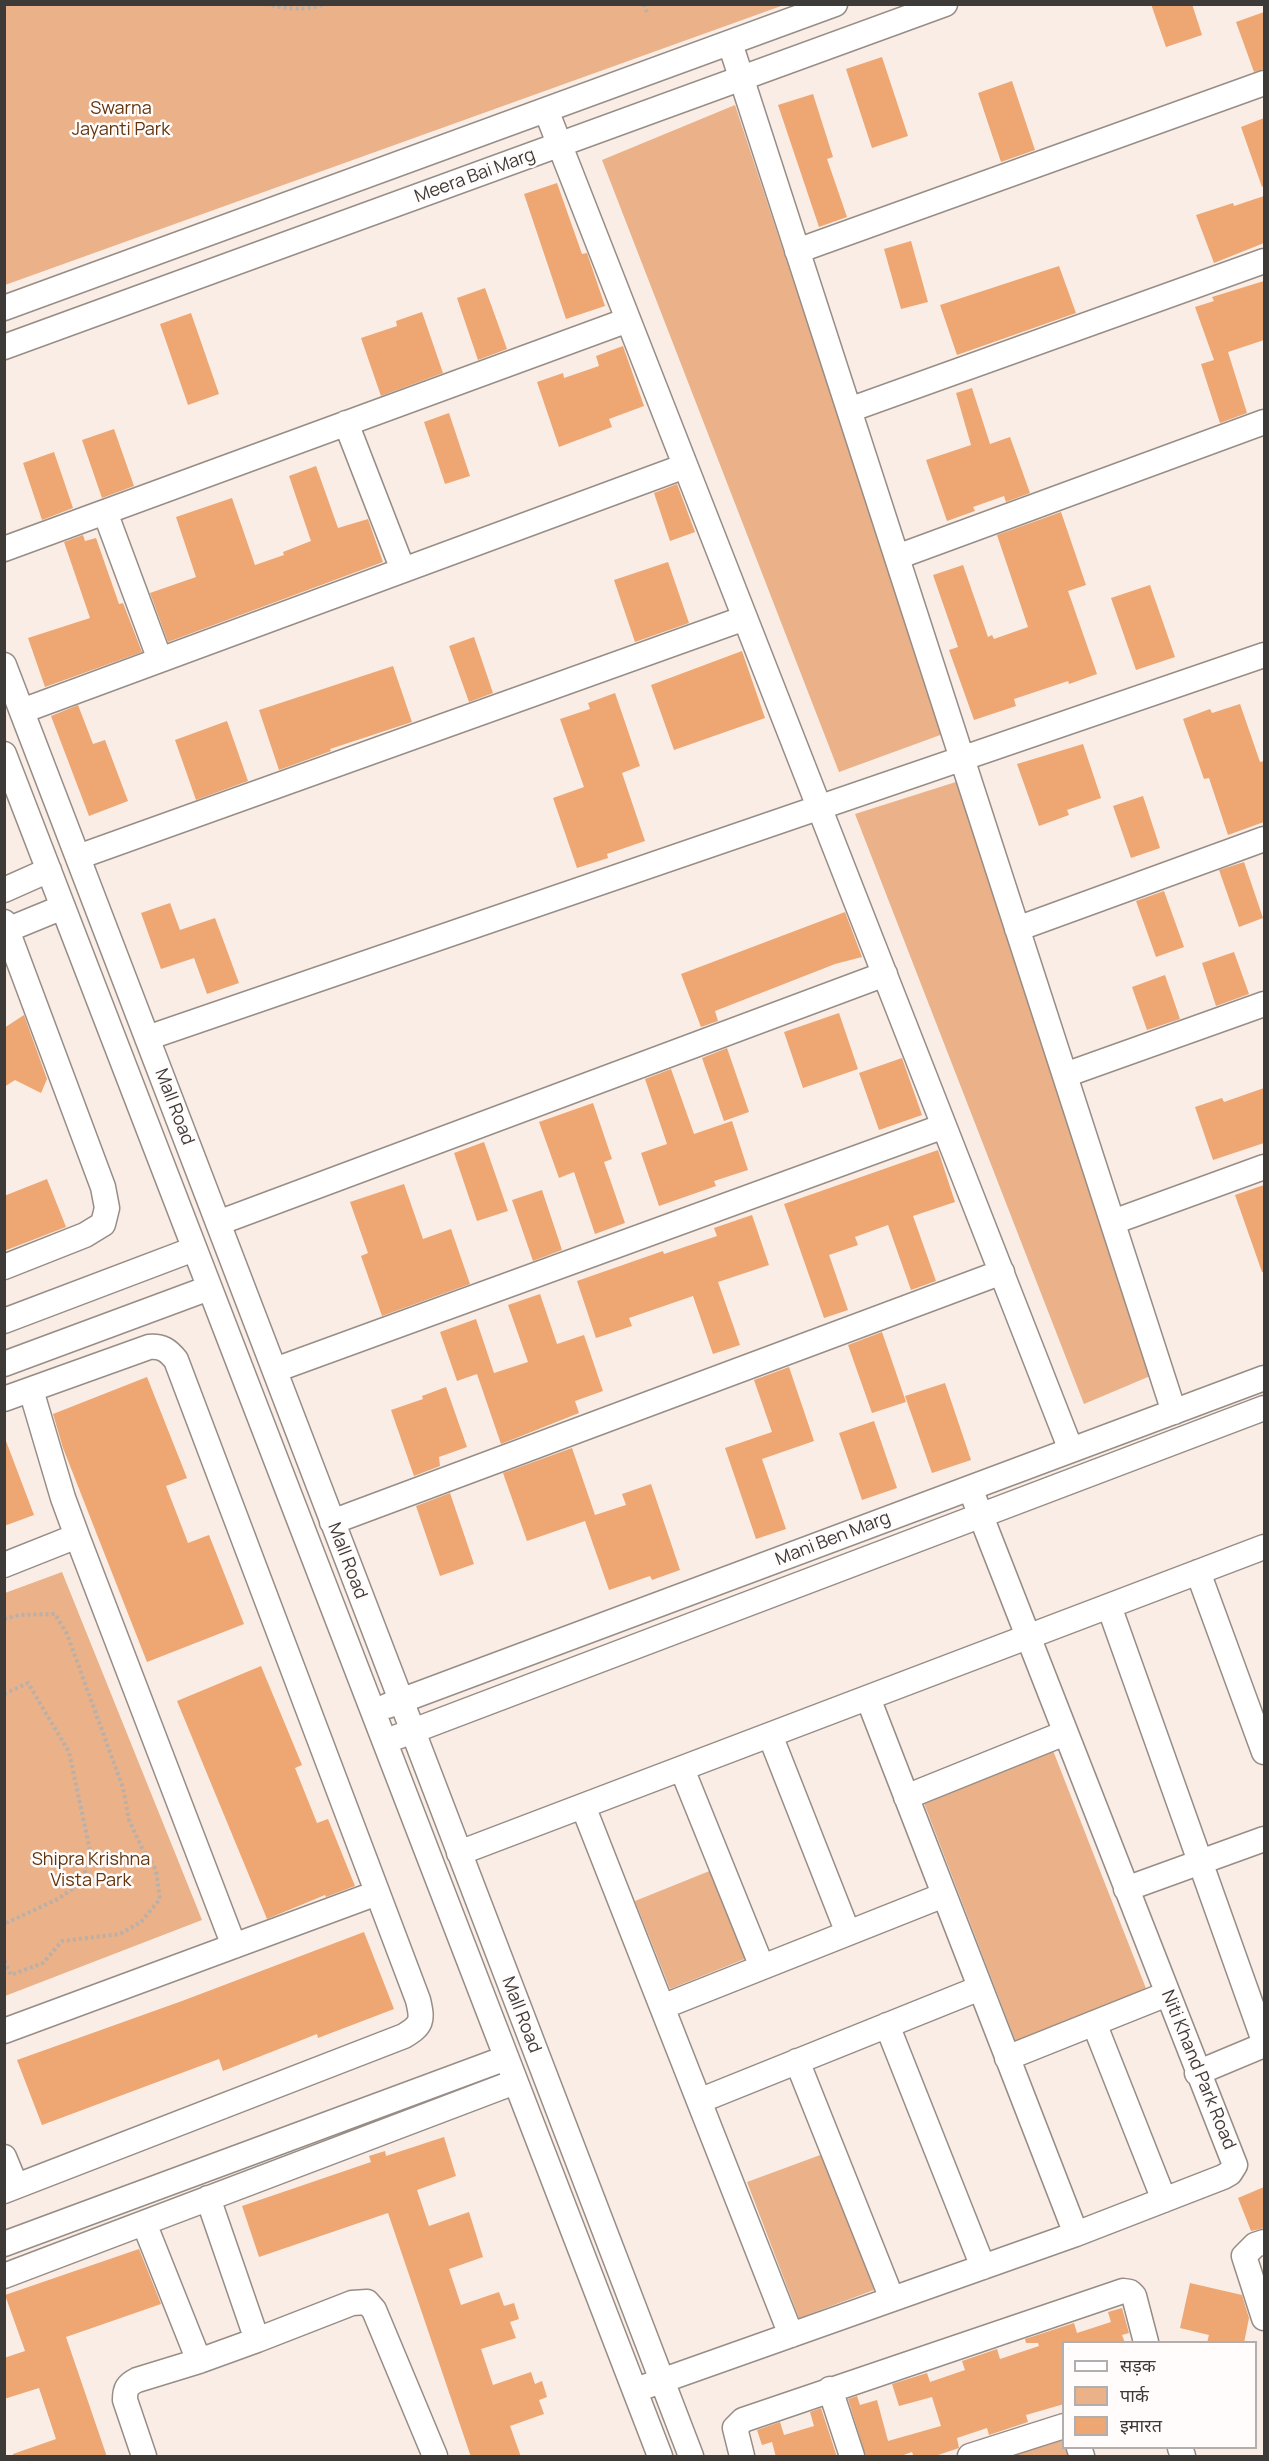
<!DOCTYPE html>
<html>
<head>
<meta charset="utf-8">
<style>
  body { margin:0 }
  #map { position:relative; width:1269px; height:2461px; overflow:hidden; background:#f9ede5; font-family:Manrope,"Noto Sans Devanagari",sans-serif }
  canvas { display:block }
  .frame { position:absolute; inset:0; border:6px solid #3e3a37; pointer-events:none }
  .legend { position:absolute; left:1062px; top:2341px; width:195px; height:108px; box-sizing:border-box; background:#fffcfb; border:2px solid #b2aead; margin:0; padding:8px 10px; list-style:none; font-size:18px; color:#3e3a37 }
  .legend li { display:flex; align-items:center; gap:12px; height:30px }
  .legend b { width:30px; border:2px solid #b2aead }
</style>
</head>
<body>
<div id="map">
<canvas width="1269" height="2461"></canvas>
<div class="frame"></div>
<ul class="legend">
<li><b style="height:8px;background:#fff"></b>सड़क</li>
<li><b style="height:16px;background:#ebb188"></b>पार्क</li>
<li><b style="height:16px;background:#eea672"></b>इमारत</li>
</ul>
</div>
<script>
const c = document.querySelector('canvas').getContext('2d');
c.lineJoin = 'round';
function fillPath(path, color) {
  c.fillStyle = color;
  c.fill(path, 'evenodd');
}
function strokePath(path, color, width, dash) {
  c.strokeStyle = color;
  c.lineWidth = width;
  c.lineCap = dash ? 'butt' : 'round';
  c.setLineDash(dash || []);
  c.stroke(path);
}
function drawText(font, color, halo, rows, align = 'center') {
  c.font = font + ' Manrope,sans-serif';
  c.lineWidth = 5;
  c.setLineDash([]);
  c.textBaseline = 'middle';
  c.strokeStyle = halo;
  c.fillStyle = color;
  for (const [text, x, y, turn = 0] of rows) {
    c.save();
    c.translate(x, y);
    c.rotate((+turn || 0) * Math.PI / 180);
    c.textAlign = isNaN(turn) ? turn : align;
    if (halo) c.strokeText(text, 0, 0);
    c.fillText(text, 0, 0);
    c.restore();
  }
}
const green = new Path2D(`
  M5,4H784V5L5,285Z
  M735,105L943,734L839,772L602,160Z
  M959,781L1155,1374L1084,1404L855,814Z
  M62,1572L202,1920L5,1996V1593Z
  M1052,1748L1147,1991L1016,2042L922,1798Z
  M712,1870L747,1958L670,1989L635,1901Z
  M823,2154L874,2290L799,2318L747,2182Z
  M1063,2435L1064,2448H1069L1072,2456H999Z`);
const building = new Path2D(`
  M1151,4H1192L1202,35L1166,47Z
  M1264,12V69L1254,72L1236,22Z
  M882,57L908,136L872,148L846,69Z
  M1012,81L1035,150L1001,162L978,93Z
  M813,94L833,157L827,159L847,217L819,227L778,105Z
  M1264,118V186L1262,187L1241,127Z
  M557,183L582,254L587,253L605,306L566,319L524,194Z
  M1264,196V243L1214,263L1196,215L1233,203L1234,206Z
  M911,241L928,302L901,309L884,249Z
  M1059,266L1076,313L957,355L940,305Z
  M1264,281V340L1228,352L1247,413L1220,423L1201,364L1214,360L1195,307L1214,301L1212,297Z
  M485,288L507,349L478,360L457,298Z
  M422,312L443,373L381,396L361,338L397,326L396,321Z
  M191,313L219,394L188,405L160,324Z
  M623,346L644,406L609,419L612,427L559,447L537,382L563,373L564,378L599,366L596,356Z
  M972,388L990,444L1010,437L1030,493L1006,502L1004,496L973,507L975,511L947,521L926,460L971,445L956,393Z
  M449,413L470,476L445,484L424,422Z
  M114,429L134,486L102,498L82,440Z
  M54,452L73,508L42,520L23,463Z
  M316,466L338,528L368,519L383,562L168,642L150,593L196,577L176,517L232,498L255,565L284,555L283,552L311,541L289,476Z
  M677,484L695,532L670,541L654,493Z
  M1061,512L1086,585L1068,591L1097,674L1069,684L1068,681L1014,699L1016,706L974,720L949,650L958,647L933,575L963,565L988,637L992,635L994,639L1028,627L997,535Z
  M83,535L85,541L96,538L119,604L123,603L142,652L45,687L28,638L90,618L64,542Z
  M668,562L689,623L635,642L614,580Z
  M1150,585L1175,657L1136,670L1111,598Z
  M474,637L493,693L469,702L449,646Z
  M742,651L765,718L674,750L651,685Z
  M393,666L412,722L330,749L331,751L279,770L259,710Z
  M615,693L640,766L622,773L645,841L607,854L608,858L577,868L553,798L584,787L560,719L590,709L588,703Z
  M1240,704L1260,762L1264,761V822L1228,835L1209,778L1204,779L1183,719L1210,709L1212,713Z
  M78,705L93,744L105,740L128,801L89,816L51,716Z
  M227,721L248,781L196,800L175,740Z
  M1083,744L1101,798L1067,810L1069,815L1039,826L1017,764Z
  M1143,796L1160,848L1131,858L1113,806Z
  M1244,862L1263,918L1239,927L1219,870Z
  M1164,891L1184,947L1156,957L1136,901Z
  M170,903L180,930L215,918L239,983L207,994L194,958L161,969L141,913Z
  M845,912L862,957L835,964L715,1011L718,1021L701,1027L681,974Z
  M1234,952L1249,994L1216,1006L1202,963Z
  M1165,975L1180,1019L1147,1030L1132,987Z
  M839,1013L858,1069L803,1088L784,1032Z
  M24,1015L47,1079L41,1093L15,1080L4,1087V1028Z
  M727,1048L749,1112L724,1121L702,1058Z
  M902,1058L922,1115L879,1130L859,1073Z
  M671,1069L694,1134L732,1121L748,1170L714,1181L716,1186L659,1206L641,1153L667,1144L645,1079Z
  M1264,1088V1143L1213,1160L1195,1107L1222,1098L1224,1102Z
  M593,1103L612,1159L604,1162L625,1223L595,1234L574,1172L559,1178L539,1122Z
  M484,1142L508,1211L477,1221L454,1153Z
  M938,1150L955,1202L913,1216L936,1281L911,1290L888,1225L855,1237L858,1245L829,1255L848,1310L824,1318L784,1204Z
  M47,1179L66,1227L4,1251V1196Z
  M404,1184L423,1239L451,1229L470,1284L382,1316L361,1256L368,1253L350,1202Z
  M1264,1185V1272H1262L1235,1195Z
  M542,1190L562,1250L533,1261L512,1200Z
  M752,1215L769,1265L718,1282L740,1345L713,1354L693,1296L629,1318L632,1326L596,1338L577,1281L663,1251L664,1254L717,1236L714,1228Z
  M540,1294L557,1344L584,1335L603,1391L575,1401L579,1413L501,1444L477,1374L457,1381L440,1332L476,1319L494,1373L528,1362L508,1305Z
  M882,1332L906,1402L872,1413L848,1345Z
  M789,1367L814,1441L762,1459L786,1529L756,1539L725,1448L772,1432L754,1380Z
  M147,1377L187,1478L166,1486L188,1543L209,1535L244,1624L147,1662L63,1448L53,1414Z
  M945,1383L971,1460L932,1473L905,1396Z
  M446,1387L467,1447L439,1457L440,1466L414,1476L391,1410L423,1399L422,1396Z
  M874,1421L897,1488L862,1500L839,1433Z
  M6,1441L34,1515L4,1526V1442Z
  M572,1448L595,1515L626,1505L622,1494L651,1484L680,1570L652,1580L650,1576L609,1590L585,1521L527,1541L503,1473Z
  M450,1493L474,1564L440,1576L416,1506Z
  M261,1666L302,1765L295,1768L317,1823L328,1819L355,1886L326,1897L325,1895L267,1919L177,1701Z
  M364,1932L394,2009L318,2038L317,2034L223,2071L219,2059L42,2125L17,2060L182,2001Z
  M444,2137L456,2176L417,2190L429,2226L469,2212L483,2257L449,2269L461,2305L499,2292L504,2306L514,2303L519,2319L510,2322L516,2338L481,2349L493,2385L531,2372L535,2384L542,2381L547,2397L539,2400L544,2414L510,2426L521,2457H471L388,2213L259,2257L242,2206L371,2162L369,2156L385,2151L386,2156Z
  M1264,2187V2228L1251,2231L1238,2198Z
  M139,2249L161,2304L66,2337L107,2457H13V2454L56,2439L39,2388L4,2399V2358L25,2351L5,2295Z
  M1190,2283L1242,2295L1249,2318L1244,2343H1207L1209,2335L1180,2328Z
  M1122,2308L1129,2333L1122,2335L1125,2343H1064V2404L1026,2415L1028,2422L989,2435L987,2428L957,2438L959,2448L932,2457H914L912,2452L898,2457H866L848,2399L857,2396L860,2405L877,2400L888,2441L941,2426L932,2397L899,2406L892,2384L927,2373L930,2382L965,2370L962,2361L997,2349L1000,2359L1039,2346L1038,2343H1026L1025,2339L1074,2323L1077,2333L1111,2322L1108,2312Z
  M821,2408L837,2457H776L772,2442L762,2445L757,2430L780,2422L784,2435L814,2426L810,2412Z`);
const path = new Path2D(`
  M266,4C285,9 306,11 325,4
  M644,4L647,12
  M4,1619L19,1615L55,1614L67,1634L123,1788L129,1820L142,1848L156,1870L160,1899L141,1922L120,1934L62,1941L43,1963L11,1975L4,1960
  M4,1694L28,1683L69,1752L91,1855L81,1883L58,1899L4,1924`);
const minor = new Path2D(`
  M730,43L1174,1412
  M546,110L1071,1450
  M797,251L1264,83
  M4,308L835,4
  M4,347L945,4
  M849,410L1264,261
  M346,423L403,570
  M105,512L160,660
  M4,549L628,320
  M897,557L1264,422
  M4,665L691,2456
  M22,711L685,466
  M4,754L660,2456
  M78,857L745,618
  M4,890L49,870
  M4,922L103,1187L107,1208L103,1224L85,1235L4,1267
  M1017,929L1264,839
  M7,930L63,907
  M147,1038L1264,655
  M1065,1075L1264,1004
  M1113,1222L1264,1167
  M218,1223L885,974
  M4,1321L194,1249
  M4,1364L209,1288
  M275,1370L944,1126
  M31,1390L63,1498L77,1536
  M4,1399L149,1347C162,1346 168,1350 176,1360L418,2000C423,2021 422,2025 404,2036L4,2191
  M332,1522L1002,1272
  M4,1565L77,1536L234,1946
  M1198,1572L1264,1752
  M1109,1606L1264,2041
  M868,1698L1076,2234
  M387,1706L1264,1378
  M770,1735L848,1933
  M397,1737L1264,1408
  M682,1769L762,1967
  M906,1797L1065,1733
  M583,1806L791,2335
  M459,1853L1264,1547
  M1126,1889L1264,1839
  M662,2007L944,1895
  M1094,2023L1164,2200
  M887,2025L983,2267
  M4,2031L377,1893
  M1007,2058L1167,1994
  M797,2061L892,2299
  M1197,2073L1264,2045
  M699,2101L980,1988
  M4,2157L16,2186
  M208,2198L257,2340L352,2303L367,2302L374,2310L435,2456
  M144,2223L199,2361L137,2380C127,2385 125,2389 125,2400L144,2456
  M1264,2242L1255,2245L1244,2256L1264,2318
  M4,2244L506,2058
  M4,2276L515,2082
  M199,2361L257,2340
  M647,2386L1076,2234L1223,2177L1230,2173L1235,2165L970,1488
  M830,2389L852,2456
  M1079,2448L1082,2456
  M1180,2448L1183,2456
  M742,2456L735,2428L743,2420L1123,2291L1130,2292L1134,2296L1146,2342
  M970,2456L1064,2426`);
const parkNames = [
  ["Swarna",121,109],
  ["Jayanti Park",121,130],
  ["Shipra Krishna",91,1860],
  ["Vista Park",91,1881]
];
const streetNames = [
  ["Meera Bai Marg",475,176,-20],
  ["Mall Road",174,1107,69],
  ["Mani Ben Marg",833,1539,-21],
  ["Mall Road",347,1561,69],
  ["Mall Road",521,2015,69],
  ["Niti Khand Park Road",1198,2070,68]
];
fillPath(green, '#ebb188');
fillPath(building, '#eea672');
strokePath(minor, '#978d86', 27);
strokePath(path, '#b9b0aa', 4, [3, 3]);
strokePath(minor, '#fff', 24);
drawText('18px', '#63350c', '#fffcfb', parkNames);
drawText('18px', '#3e3a37', '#fffcfb', streetNames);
</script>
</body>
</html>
